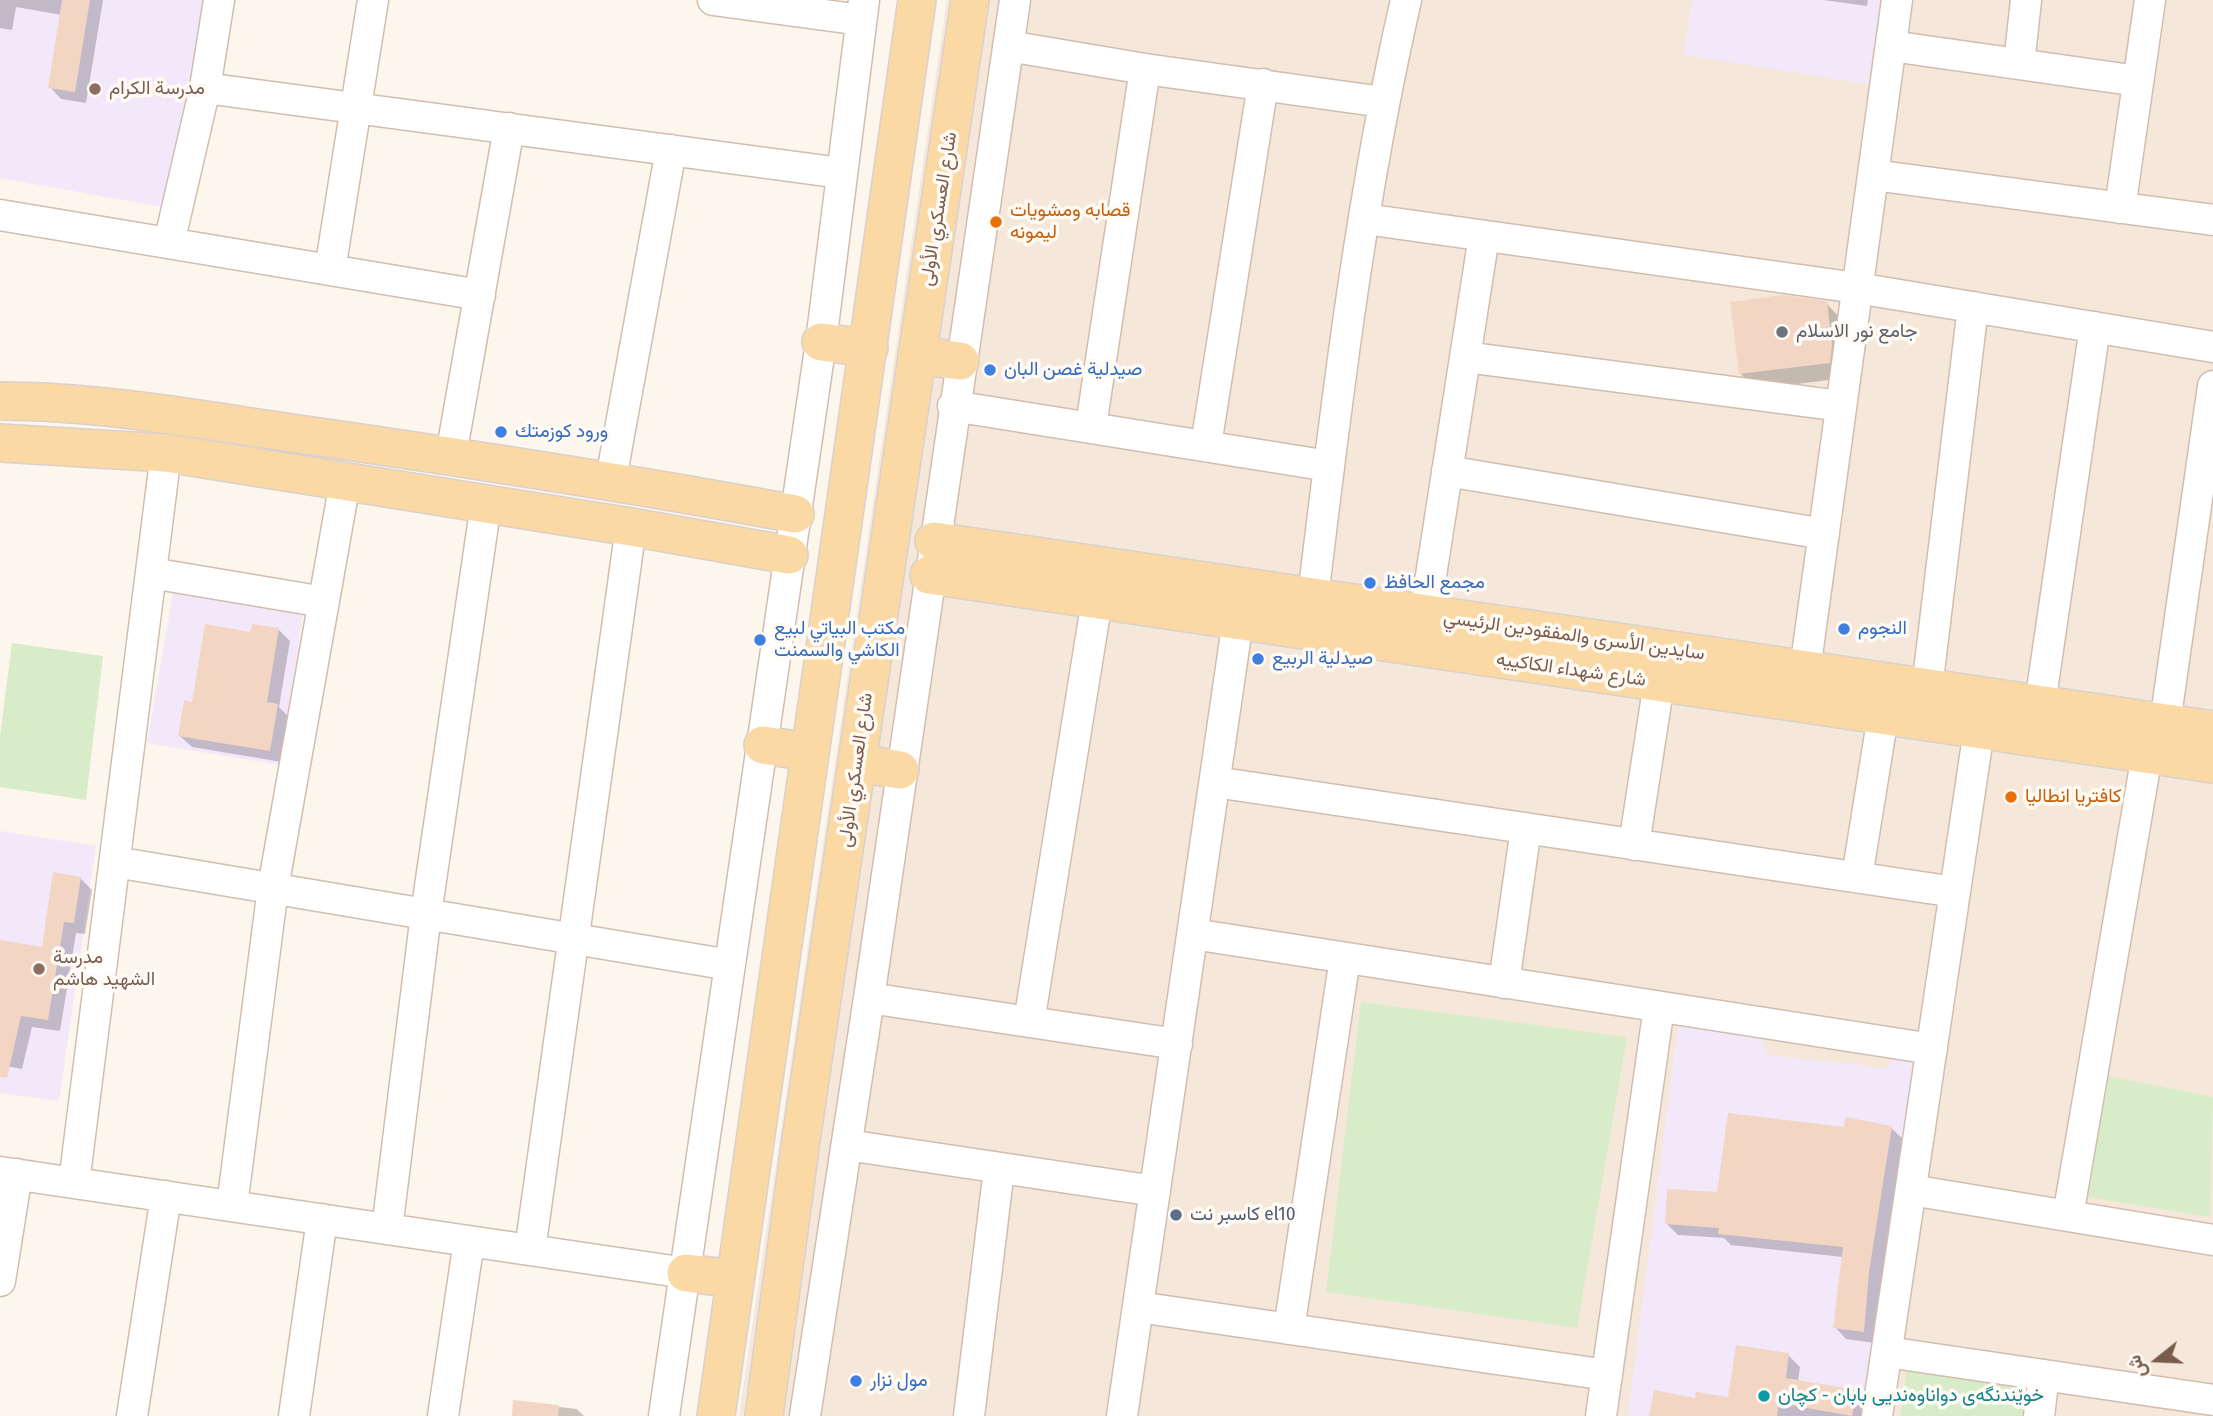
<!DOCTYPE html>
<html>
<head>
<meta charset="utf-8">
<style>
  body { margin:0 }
  #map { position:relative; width:2213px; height:1416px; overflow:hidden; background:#fdf6ec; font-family:"Fira Sans Condensed",Vazirmatn,sans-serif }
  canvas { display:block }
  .north { position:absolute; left:2122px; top:1325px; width:70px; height:70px; -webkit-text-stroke:5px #fffaf3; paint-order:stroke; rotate:252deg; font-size:19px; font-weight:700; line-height:28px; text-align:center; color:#7a5c4d }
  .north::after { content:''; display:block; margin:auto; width:24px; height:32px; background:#7a5c4d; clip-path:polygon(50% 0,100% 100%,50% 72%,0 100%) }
</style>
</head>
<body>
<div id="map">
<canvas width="2213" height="1416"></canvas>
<div class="north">ش</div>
</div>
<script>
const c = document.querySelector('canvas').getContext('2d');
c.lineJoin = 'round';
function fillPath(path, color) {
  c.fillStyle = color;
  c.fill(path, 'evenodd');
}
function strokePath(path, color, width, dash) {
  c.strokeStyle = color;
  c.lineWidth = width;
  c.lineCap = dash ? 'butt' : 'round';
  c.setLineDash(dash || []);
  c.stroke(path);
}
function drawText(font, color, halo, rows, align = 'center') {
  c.font = font + ' "Fira Sans Condensed",Vazirmatn,sans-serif';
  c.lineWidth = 7;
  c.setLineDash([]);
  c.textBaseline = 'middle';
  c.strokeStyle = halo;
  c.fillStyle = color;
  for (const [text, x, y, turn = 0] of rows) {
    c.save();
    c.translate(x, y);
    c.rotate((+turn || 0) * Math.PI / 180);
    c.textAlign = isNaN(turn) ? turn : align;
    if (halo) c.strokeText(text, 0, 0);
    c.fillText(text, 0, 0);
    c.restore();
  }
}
const residential = new Path2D(`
  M947,0H2213V1416H739Z`);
const education = new Path2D(`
  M0,0H206L168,208L0,178Z
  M1692,0H1880L1868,84L1684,55Z
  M173,593L303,615L280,765L147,743Z
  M0,831L96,846L59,1101L0,1093Z
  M1678,1025L1761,1038L1768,1055L1887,1068L1896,1056L1921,1059L1860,1416H1628Z`);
const green = new Path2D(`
  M12,643L103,656L86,800L0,787V736Z
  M1361,1002L1627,1037L1577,1328L1326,1292Z
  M2107,1076L2213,1097L2210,1217L2088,1197Z
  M1908,1362L2028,1380L2023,1416H1900Z`);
const shadow = new Path2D(`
  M0,0H103L86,103L61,99L50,87L62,15L16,7L12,30L0,28Z
  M1823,0H1868L1867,6Z
  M1826,303L1841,319L1845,378L1756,389L1741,374Z
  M279,630L290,641L279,707L289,717L282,762L192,747L180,736L194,704L252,634Z
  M80,878L92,890L85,934L76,933L60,1031L32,1027L22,1069L0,1065V942L44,949Z
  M1891,1128L1903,1139L1875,1343L1846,1339L1835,1327L1843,1257L1731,1245L1724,1238L1678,1235L1666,1223L1846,1129Z
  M1788,1355L1800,1367L1798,1382L1855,1391L1866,1403L1864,1416H1653L1696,1401L1730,1399Z
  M515,1402L577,1409L584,1416H513Z`);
const building = new Path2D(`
  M62,0H90L75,92L48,88Z
  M1783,295L1827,301L1832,344L1830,363L1739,374L1730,302Z
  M205,624L250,632L252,624L279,628L267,702L278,704L270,751L178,736L184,700L192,702Z
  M53,872L81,877L74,923L64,922L48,1020L21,1016L7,1078L0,1077V940L42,947Z
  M1728,1113L1844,1127L1845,1117L1892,1126L1869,1272L1864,1332L1833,1328L1843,1247L1718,1234L1719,1228L1665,1224L1667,1189L1717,1192Z
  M1736,1345L1789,1353L1786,1378L1856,1390L1852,1416L1779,1403L1777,1416H1649L1654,1390L1695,1398L1696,1392L1728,1397Z
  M513,1400L559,1405L558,1416H512Z`);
const minor = new Path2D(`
  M713,0L861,20
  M1008,46L1145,69L1383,102
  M1891,46L2138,81
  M2019,64L2026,0
  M205,88L841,173
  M1873,175L2213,220
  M2120,208L2150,0
  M0,215L480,295
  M1365,219L1857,288L2213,347
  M169,243L205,88L219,0
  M330,270L373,0
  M1465,357L1841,406
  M953,406L1329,466
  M1091,426L1145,69
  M1206,445L1263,84
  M451,455L509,128
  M1447,471L1824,534
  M611,479L671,150
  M151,573L324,602
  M1313,597C1337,398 1361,196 1406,0
  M1425,614L1484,236
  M1805,670L1897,0
  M1927,688L1973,307
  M2040,704L2095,327
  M2165,723L2213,386
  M1215,782L1955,892
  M1634,845L1659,683
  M115,862L730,965
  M1857,877L1883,716
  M1193,934L1932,1049
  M1504,983L1526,828
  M869,998L1177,1044
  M1029,1022L1097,600
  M847,1145L1155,1191
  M0,1172L686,1273
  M74,1183L166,453
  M1911,1190L2213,1240
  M232,1206L273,888L345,482
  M2068,1216L2147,755
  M387,1229L426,914L486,504
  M530,1250L631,527
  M0,1281L17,1174
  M1138,1307L1607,1375
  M1289,1329L1345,958
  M1887,1352L2213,1400
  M132,1416L166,1196
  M294,1416L322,1219
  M443,1416L469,1241
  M664,1416L821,342L864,0
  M805,1416L869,998L1015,0
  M969,1416L999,1169
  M1122,1416L1238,620
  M1601,1416L1659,1007
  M1877,1416L1979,730
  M2039,1416L2044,1375`);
const major = new Path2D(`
  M821,342L869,348
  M917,355L960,361
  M0,401C100,401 201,420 299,434C465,458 630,483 795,514
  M0,443L166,453L631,527L789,555
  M934,541L2213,730
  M929,575L2213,764
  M763,745L809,752
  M857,763L900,770
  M686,1273L735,1279
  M716,1416L917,0
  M764,1416L801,1140L970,0`);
const markers = [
  [95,89,7,"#8d6e63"],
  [996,222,7,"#e8710a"],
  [1782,332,7,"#6b7280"],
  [990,370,7,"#3f7fe0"],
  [501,432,7,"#3f7fe0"],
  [1370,583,7,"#3f7fe0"],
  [1844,629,7,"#3f7fe0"],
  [760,640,7,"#3f7fe0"],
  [1258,659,7,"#3f7fe0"],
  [2011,797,7,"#e8710a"],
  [39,969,7,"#8d6e63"],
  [1176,1215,7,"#5c6f8a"],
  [856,1381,7,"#3f7fe0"],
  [1764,1396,7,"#0f9aa8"]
];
const educationNames = [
  ["مدرسة الكرام",109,89],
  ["مدرسة",53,958],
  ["الشهيد هاشم",53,980]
];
const streetNames = [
  ["شارع العسكري الأولى",939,209,-81],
  ["سايدين الأسرى والمفقودين الرئيسي",1574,636,8],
  ["شارع شهداء الكاكييه",1571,670,8],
  ["شارع العسكري الأولى",856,770,-82]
];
const foodNames = [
  ["قصابه ومشويات",1010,211],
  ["ليمونه",1010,233],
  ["كافتريا انطاليا",2025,797]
];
const worshipNames = [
  ["جامع نور الاسلام",1796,332]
];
const shopNames = [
  ["صيدلية غصن البان",1004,370],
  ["ورود كوزمتك",515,432],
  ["مجمع الحافظ",1384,583],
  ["مكتب البياتي لبيع",774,629],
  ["الكاشي والسمنت",774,651],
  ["النجوم",1858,629],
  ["صيدلية الربيع",1272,659],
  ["مول نزار",870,1381]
];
const serviceNames = [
  ["كاسبر نت el10",1190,1215]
];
const cultureNames = [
  ["خوێندنگەی دواناوەندیی بابان - کچان",1778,1396]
];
fillPath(residential, '#f5e8da');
fillPath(education, '#f3e8fa');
fillPath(green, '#d8ecc9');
fillPath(shadow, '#0003');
fillPath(building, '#f3d5c3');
strokePath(minor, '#d1beb0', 33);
strokePath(major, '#dad1cd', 40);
strokePath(minor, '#fff', 30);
strokePath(major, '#fbd9a5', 37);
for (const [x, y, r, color] of markers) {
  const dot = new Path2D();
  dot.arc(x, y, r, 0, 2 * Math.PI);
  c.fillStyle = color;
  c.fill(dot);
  strokePath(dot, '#fffaf3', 2.5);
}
drawText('19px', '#785e54', '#fffaf3', educationNames, 'left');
drawText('19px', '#7a5c4d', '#fffaf3', streetNames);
drawText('19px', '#c56008', '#fffaf3', foodNames, 'left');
drawText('19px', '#5b616d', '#fffaf3', worshipNames, 'left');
drawText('19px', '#366cbe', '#fffaf3', shopNames, 'left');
drawText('19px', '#4e5e75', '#fffaf3', serviceNames, 'left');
drawText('19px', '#0d838f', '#fffaf3', cultureNames, 'left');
</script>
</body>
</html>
